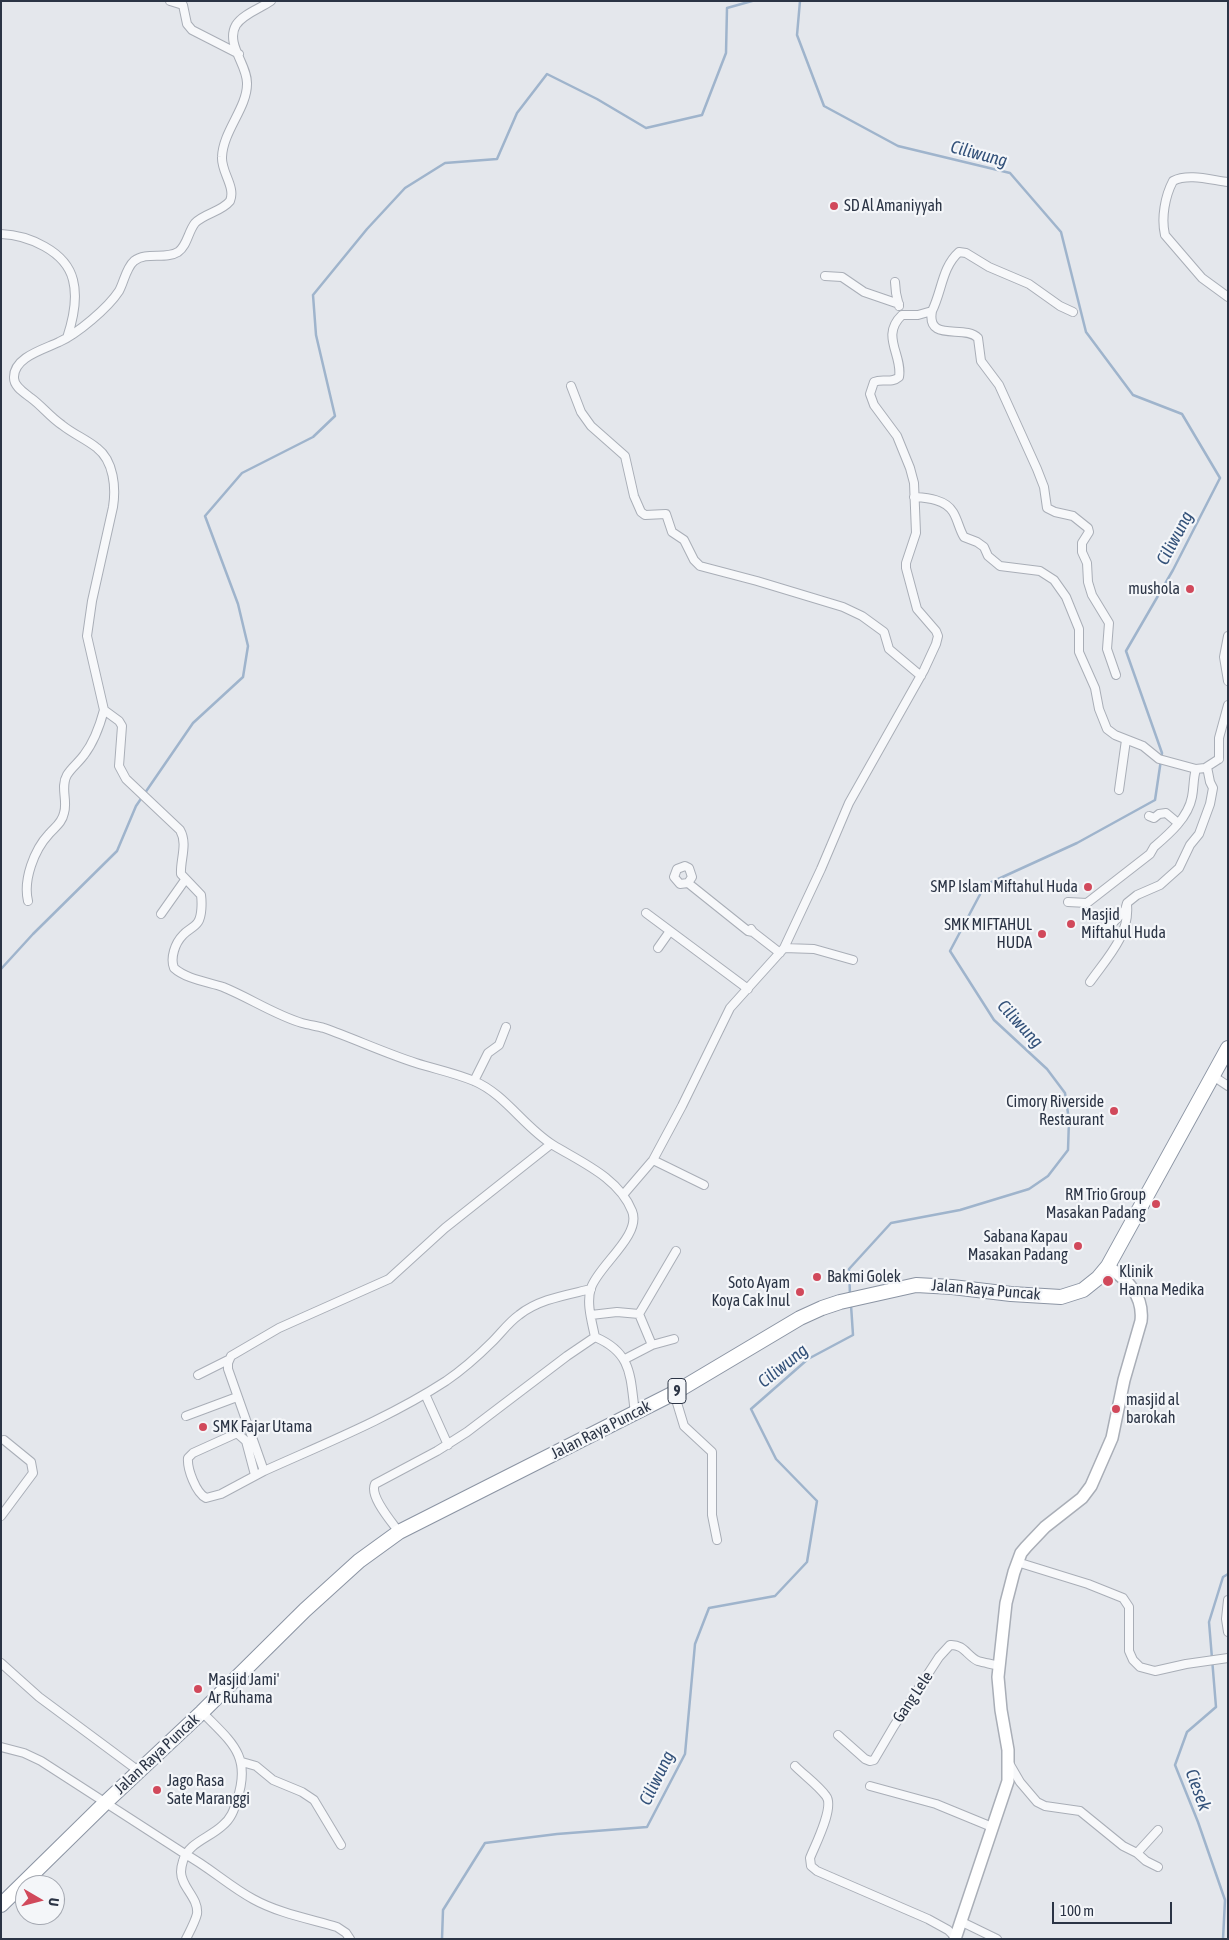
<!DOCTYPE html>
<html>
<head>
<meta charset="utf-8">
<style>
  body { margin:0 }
  #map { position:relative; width:1229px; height:1940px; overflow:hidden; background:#e4e7ec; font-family:"Asap Condensed",sans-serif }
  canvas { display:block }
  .frame { position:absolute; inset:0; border:2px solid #2b3445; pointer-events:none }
  .north { position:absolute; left:15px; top:1875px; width:50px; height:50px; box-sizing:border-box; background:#f4f6f9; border:1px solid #a4a8b1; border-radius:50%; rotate:98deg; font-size:14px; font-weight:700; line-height:20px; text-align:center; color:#2b3445 }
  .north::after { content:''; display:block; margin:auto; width:18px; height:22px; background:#d1495b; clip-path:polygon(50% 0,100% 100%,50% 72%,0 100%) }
  .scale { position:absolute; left:1052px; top:1902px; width:120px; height:22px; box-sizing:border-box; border:2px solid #2b3445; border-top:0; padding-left:6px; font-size:15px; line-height:18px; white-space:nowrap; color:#2b3445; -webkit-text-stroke:4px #f4f6f9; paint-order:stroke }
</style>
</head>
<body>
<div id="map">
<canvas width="1229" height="1940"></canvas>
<div class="frame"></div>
<div class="north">U</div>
<div class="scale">100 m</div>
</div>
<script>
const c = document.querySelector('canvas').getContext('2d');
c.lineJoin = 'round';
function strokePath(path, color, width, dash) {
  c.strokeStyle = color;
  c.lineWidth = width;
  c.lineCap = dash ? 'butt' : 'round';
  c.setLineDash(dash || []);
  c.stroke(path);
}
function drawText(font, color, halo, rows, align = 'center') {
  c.font = font + ' "Asap Condensed",sans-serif';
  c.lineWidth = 4.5;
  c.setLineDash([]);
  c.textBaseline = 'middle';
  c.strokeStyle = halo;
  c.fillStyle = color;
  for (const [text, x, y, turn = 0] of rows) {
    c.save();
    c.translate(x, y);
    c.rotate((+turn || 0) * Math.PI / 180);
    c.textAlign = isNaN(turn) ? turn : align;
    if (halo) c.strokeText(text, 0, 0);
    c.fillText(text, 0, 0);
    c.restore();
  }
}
const stream = new Path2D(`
  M800,1L797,35L824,106L898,146L1010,173L1061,232L1086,332L1133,395L1182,414L1220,478L1173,570L1126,651L1162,753L1155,800L1077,843L985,885L950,951L994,1020L1047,1069L1065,1093L1069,1120L1068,1150L1048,1176L1029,1189L960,1210L891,1223L849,1269L850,1295
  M1,969L33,934L117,851L136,806L193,723L243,677L248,646L238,604L205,516L242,473L313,437L335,416L316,335L313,295L367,229L405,188L445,163L497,159L517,113L547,74L597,99L646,128L702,115L726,53L727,8L752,1
  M442,1939L443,1910L485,1843L557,1834L647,1827L685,1754L695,1644L709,1608L775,1596L807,1562L817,1501L776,1459L751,1409L808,1359L853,1335L851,1305
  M1223,1939L1225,1900L1198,1822L1175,1765L1187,1732L1216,1707L1209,1622L1223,1577L1228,1574`);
const street = new Path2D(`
  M170,1L183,5L187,24L192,30L239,54
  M271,1C261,8 243,14 236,25C225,44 248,65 247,84C247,108 223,131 222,157C221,172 236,187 230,201C221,212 205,213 195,223C188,232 187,246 178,252C165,260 147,251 134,261C126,268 124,282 119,291C108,308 77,334 59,342C45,349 13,357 14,378C14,387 25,393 31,398C42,406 50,417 62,425C73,434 86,439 97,448C114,461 116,488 113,507L92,601L87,636L104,710L119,721L122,726L119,766L126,779L180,830C188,844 180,860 181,874L201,895C202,902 202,916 198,922C194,928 187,930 183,935C175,943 170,958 174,968C186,979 208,982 223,987C250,998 275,1015 302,1023C309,1025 317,1026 324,1028C355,1039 385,1053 416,1063C435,1069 455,1073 474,1081C505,1094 524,1127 553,1145C581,1162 619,1178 632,1211C642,1235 598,1266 591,1288C586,1303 592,1322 595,1337C633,1353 630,1377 635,1413
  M1228,182C1211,180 1188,173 1173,181C1165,196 1161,218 1165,235L1202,278L1228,297
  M1,234C28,235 66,251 73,280C78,299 73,320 67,338
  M825,276L842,277L864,292L899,304
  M895,282L896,293L899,306
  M932,311C926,343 965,324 978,338L981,361L999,385L1037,469L1044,487L1047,508L1055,512L1073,516L1088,528L1089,532L1082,543V552L1087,563L1088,582L1092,595L1109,623L1107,649L1116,675
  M571,386L581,412L591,426L625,456L634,496L641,512L645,515L666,514L672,532L684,540L694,560L700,566L757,581L843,607L862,616L884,632L889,649L921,676
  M914,497C927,498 945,499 953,512C958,520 959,529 964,537L977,542L984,547L988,556L1000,566L1040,571L1054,580L1066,597L1079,629V652L1095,688L1099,709L1107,729L1115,735L1143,746L1159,759L1196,769L1205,768L1219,759
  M1228,636L1224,657L1228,681
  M1219,759V738L1228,705
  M1119,790L1126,740
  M1149,816L1154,818L1159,814L1166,813L1178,823
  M688,883L692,877L689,868L685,866L677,869L674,877L680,884L688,883L748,931L753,932
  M28,901C23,880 34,850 49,834C55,827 62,823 64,813C68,801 60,787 67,775C71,768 79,762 84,755C94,742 100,725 104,710
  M1068,902L1087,903L1150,854L1154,847C1169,834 1188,818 1192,797C1194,787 1193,779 1196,769
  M646,913L748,989
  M161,914L185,880
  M751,929L753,932L780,953
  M1096,935L1107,929L1125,910L1127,903L1137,895L1160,885L1179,868L1190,845L1199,834L1210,804L1213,788L1210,782L1207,767
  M658,948L670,931
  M784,948L814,949L853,960
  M1090,982C1106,959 1130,935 1127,905
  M1213,1076L1228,1086
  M474,1081L488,1053L499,1045L506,1027
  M551,1144L445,1228L389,1279L279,1328L231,1356L228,1363V1369L264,1471C326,1443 389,1418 446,1381C462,1370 478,1356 492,1342C501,1333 509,1322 519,1315C539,1299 567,1295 591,1289
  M653,1160L704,1185
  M623,1195L653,1160L682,1106L730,1008L784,948L821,869L849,803L924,670L936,644L938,636L936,631L917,609L906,568V563L916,533L914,483L910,468L897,436L874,405L870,394L874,382C883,378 891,384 899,377C903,355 880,336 902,315H918L932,311C942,291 942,267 959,252L966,253L989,267L1029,284L1060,306L1073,312
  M639,1314L676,1251
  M591,1315L617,1312L639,1314L652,1345
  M625,1359L652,1345L674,1339
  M198,1375L228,1360
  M674,1393L684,1426L712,1452V1515L717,1540
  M425,1394L448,1445
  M186,1416L237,1397
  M255,1475L246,1441L238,1434H235L193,1453L188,1458C187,1469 196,1493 206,1498L221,1494L264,1471
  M1,1516L33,1473L31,1462L4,1440
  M399,1532C391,1521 369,1496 375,1484L437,1451L467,1432L567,1356L595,1337
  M1017,1562L1088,1584L1123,1598L1129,1607V1651L1133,1660L1140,1667L1155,1671L1186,1664L1228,1658
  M1228,1600L1226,1619L1228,1632
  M1,1663L39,1697L140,1772
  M838,1735L865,1759L870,1761L874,1760L894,1726L939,1657L950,1645C964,1644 967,1656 978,1661C985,1663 992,1664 999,1666
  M1,1747L24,1753L41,1761L185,1854C209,1867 229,1886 253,1899C278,1913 310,1919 337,1927L346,1933L350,1939
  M242,1762L256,1766L273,1780L302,1792L314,1800L341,1845
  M1009,1763L1020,1782L1037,1802L1045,1806L1080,1811L1123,1846L1137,1853L1146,1861L1158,1867
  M795,1766C805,1776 818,1785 826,1796C835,1807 815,1845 810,1858L811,1866L817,1871L928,1919L948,1930L955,1937
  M870,1786L936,1804L992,1827
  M1137,1853L1158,1830
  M960,1921L997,1939
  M186,1939C190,1931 195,1922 197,1914C199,1898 181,1887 181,1872C181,1868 182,1864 183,1861C188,1843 209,1838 222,1826C231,1819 234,1810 237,1800C252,1755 231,1742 202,1712`);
const secondary = new Path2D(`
  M955,1939L1008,1781V1750L1001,1710L998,1677L1006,1603L1014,1572L1021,1553L1026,1547L1045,1527L1082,1498L1091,1486L1112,1438L1124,1380L1141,1321C1144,1295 1127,1280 1108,1266`);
const highway = new Path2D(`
  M1,1905L105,1803L202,1712L305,1610L359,1561L399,1532L674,1393L800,1318L822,1308L840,1302L916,1285L952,1287L1011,1294L1061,1297L1083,1290L1098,1278L1108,1266L1228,1048`);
const markers = [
  [834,206,5,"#d1495b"],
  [1190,589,5,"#d1495b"],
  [1088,887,5,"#d1495b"],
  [1071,924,5,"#d1495b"],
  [1042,934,5,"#d1495b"],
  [1114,1111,5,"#d1495b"],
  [1156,1204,5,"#d1495b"],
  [1078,1246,5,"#d1495b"],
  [817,1277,5,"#d1495b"],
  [1108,1281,6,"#d1495b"],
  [800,1292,5,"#d1495b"],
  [1116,1409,5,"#d1495b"],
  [203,1427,5,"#d1495b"],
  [198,1689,5,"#d1495b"],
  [157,1790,5,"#d1495b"]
];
const shields = [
  [677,1391,18]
];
const shieldNames = [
  ["9",677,1391]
];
const poiNames = [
  ["SD Al Amaniyyah",844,206],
  ["mushola",1180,589,"right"],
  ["SMP Islam Miftahul Huda",1078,887,"right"],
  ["Masjid",1081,915],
  ["Miftahul Huda",1081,933],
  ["SMK MIFTAHUL",1032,925,"right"],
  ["HUDA",1032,943,"right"],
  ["Cimory Riverside",1104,1102,"right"],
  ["Restaurant",1104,1120,"right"],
  ["RM Trio Group",1146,1195,"right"],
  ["Masakan Padang",1146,1213,"right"],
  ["Sabana Kapau",1068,1237,"right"],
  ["Masakan Padang",1068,1255,"right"],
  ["Klinik",1119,1272],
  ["Hanna Medika",1119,1290],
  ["Bakmi Golek",827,1277],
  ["Soto Ayam",790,1283,"right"],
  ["Koya Cak Inul",790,1301,"right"],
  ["masjid al",1126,1400],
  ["barokah",1126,1418],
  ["SMK Fajar Utama",213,1427],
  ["Masjid Jami'",208,1680],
  ["Ar Ruhama",208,1698],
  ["Jago Rasa",167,1781],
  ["Sate Maranggi",167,1799]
];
const streetNames = [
  ["Jalan Raya Puncak",986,1290,5],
  ["Jalan Raya Puncak",601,1430,-27],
  ["Gang Lele",913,1697,-56],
  ["Jalan Raya Puncak",157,1754,-43]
];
const waterNames = [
  ["Ciliwung",979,154,15],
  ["Ciliwung",1175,538,-62],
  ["Ciliwung",1020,1024,47],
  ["Ciliwung",783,1366,-39],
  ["Ciliwung",657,1778,-64],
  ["Ciesek",1198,1790,70]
];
strokePath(stream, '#9fb4cc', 2.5);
strokePath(street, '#a9aeb7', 10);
strokePath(secondary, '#a9aeb7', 14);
strokePath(highway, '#8b94a3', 16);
strokePath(street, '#f7f8fa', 8);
strokePath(secondary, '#fff', 11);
strokePath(highway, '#fff', 14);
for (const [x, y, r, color] of markers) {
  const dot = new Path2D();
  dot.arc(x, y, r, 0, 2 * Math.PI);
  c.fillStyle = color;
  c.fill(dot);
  strokePath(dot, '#f4f6f9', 2);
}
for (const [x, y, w] of shields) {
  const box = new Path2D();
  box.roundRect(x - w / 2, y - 12.5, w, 25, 4);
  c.fillStyle = '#f4f6f9';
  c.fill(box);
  strokePath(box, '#2b3445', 1);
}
drawText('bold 15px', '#2b3445', null, shieldNames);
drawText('16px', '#2b3445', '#f4f6f9', poiNames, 'left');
drawText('16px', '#2b3445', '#f4f6f9', streetNames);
drawText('italic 18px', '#34527a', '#f4f6f9', waterNames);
</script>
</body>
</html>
